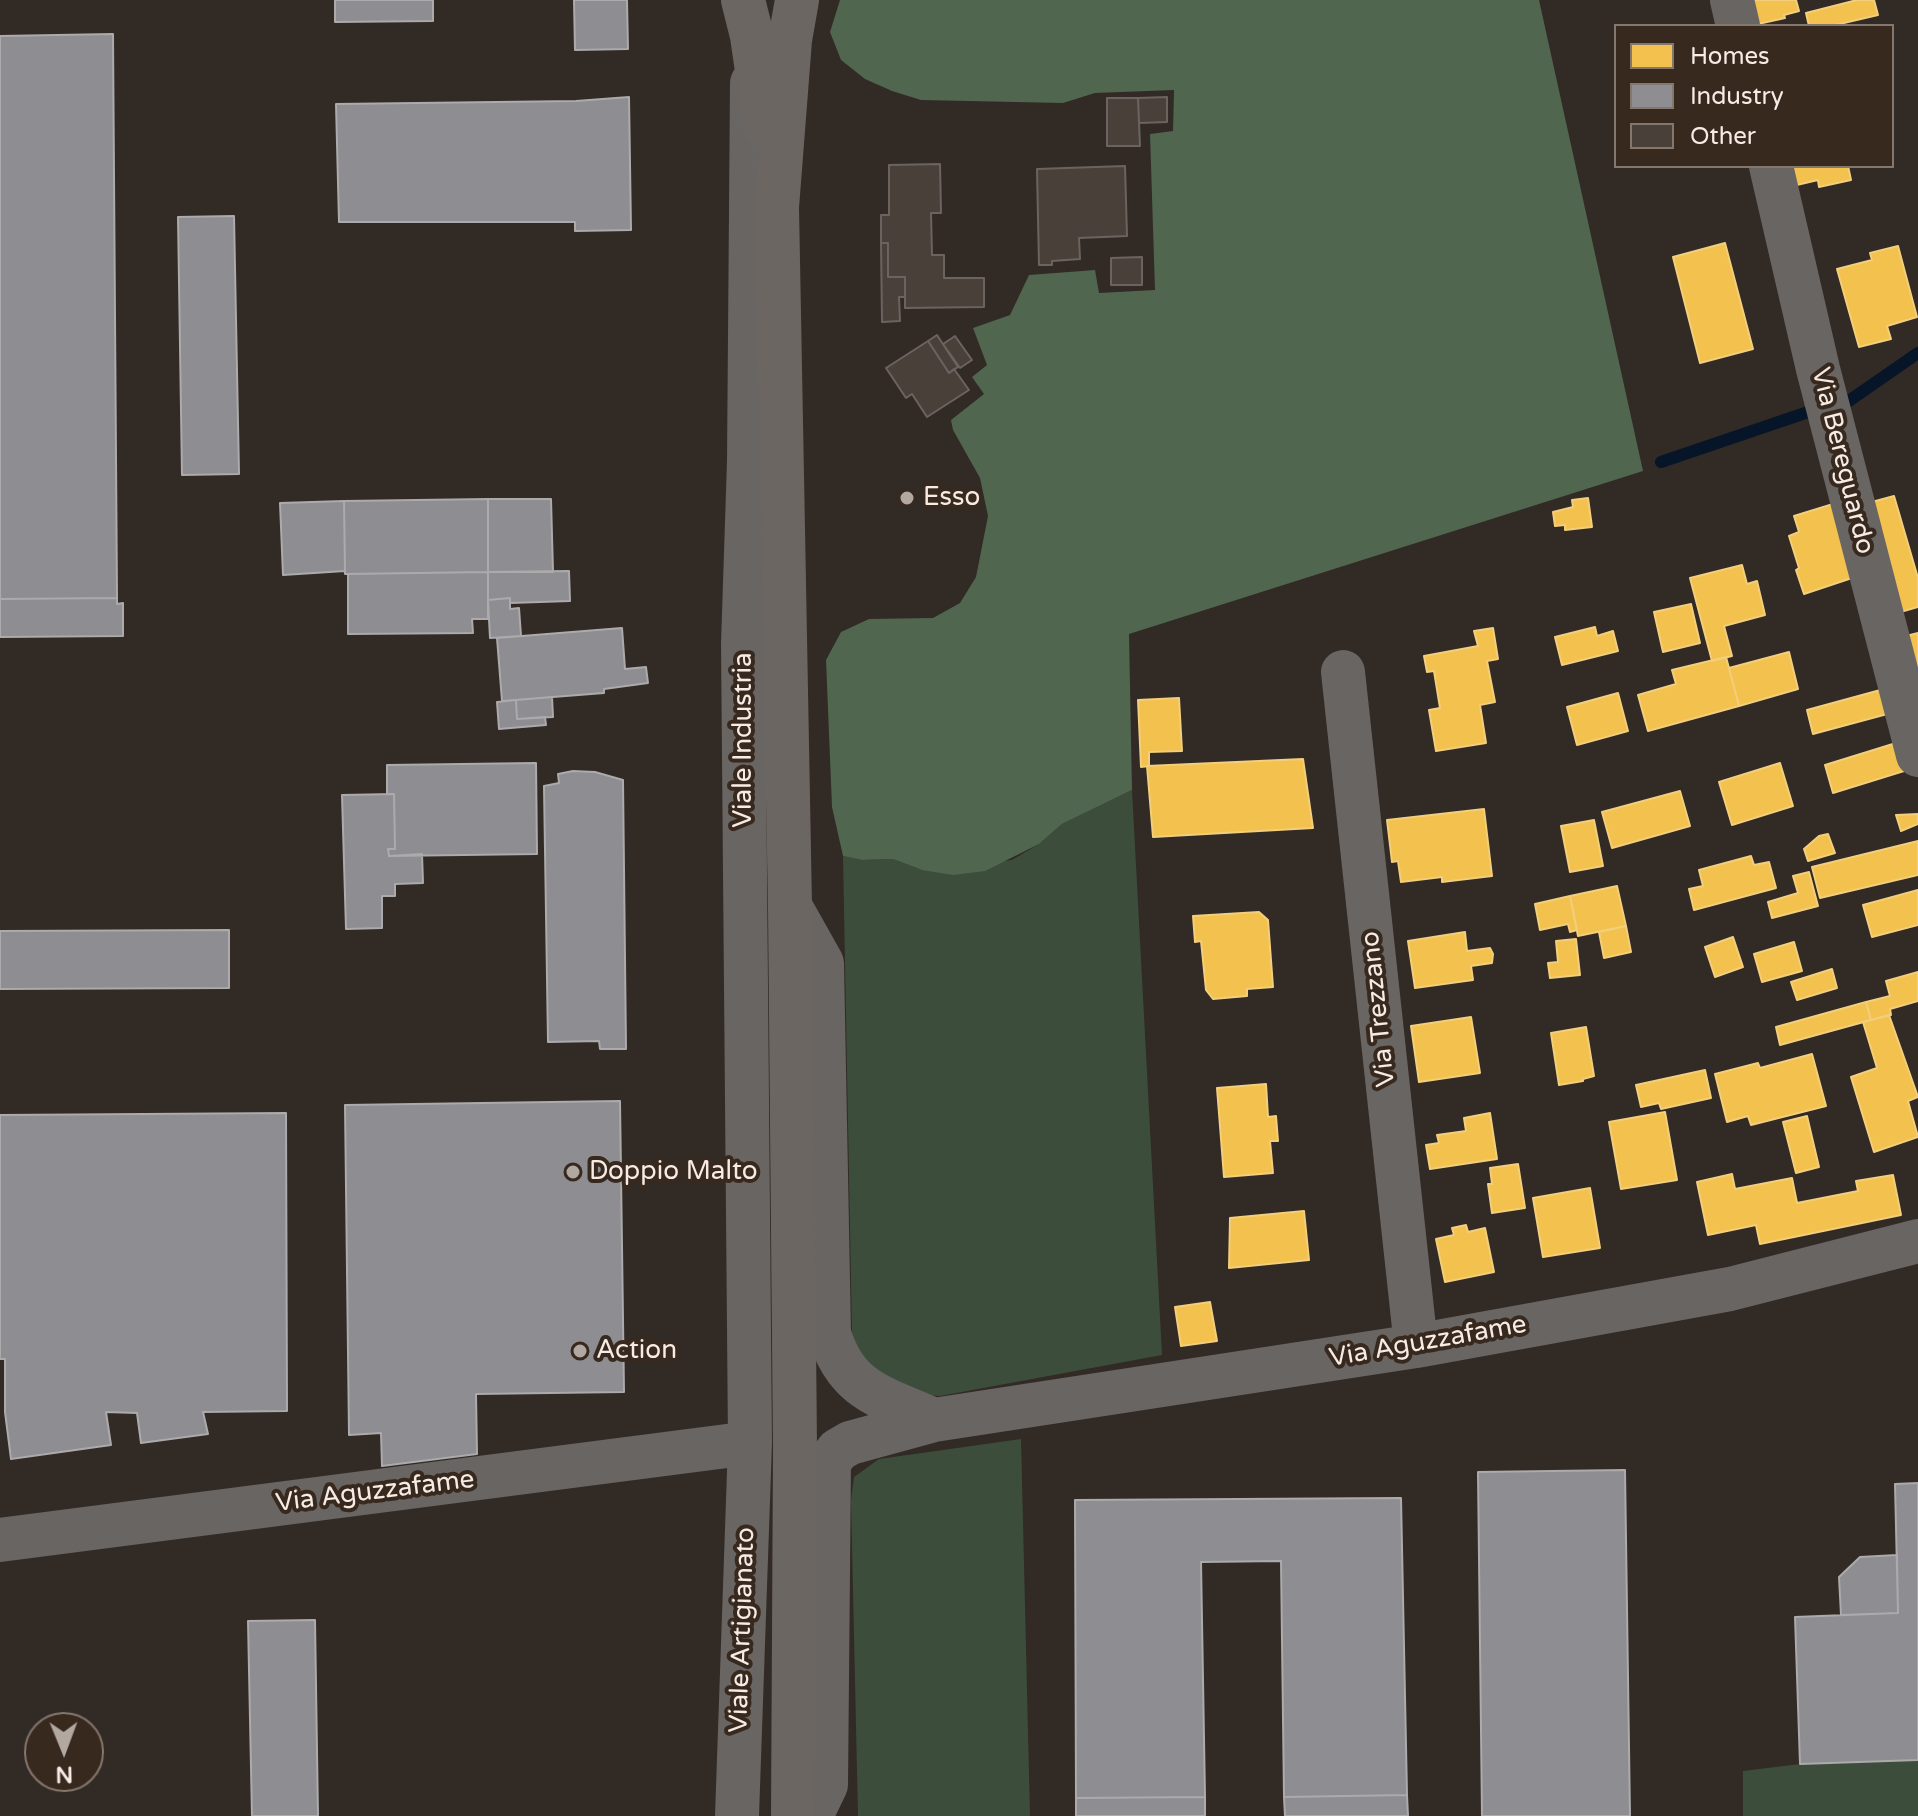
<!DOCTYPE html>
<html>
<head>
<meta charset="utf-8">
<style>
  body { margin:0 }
  #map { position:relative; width:1918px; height:1816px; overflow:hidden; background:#322a25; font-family:"Varela Round",sans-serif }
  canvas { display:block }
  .legend { position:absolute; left:1614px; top:24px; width:280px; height:144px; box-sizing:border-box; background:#38291f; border:2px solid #84776e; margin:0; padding:10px 14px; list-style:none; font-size:24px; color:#f6ece5 }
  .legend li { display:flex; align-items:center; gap:16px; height:40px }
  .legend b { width:40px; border:2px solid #84776e }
  .north { position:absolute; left:24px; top:1712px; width:80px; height:80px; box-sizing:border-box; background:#38291f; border:2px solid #84776e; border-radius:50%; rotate:179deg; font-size:22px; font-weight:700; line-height:32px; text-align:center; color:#f6ece5 }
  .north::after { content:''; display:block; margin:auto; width:28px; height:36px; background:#b1a8a2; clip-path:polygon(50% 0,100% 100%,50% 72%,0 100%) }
</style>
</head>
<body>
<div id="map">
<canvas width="1918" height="1816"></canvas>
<ul class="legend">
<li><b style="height:22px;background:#f2c14e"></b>Homes</li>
<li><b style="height:22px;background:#8d8d92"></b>Industry</li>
<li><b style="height:22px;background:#49403a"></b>Other</li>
</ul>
<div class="north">N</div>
</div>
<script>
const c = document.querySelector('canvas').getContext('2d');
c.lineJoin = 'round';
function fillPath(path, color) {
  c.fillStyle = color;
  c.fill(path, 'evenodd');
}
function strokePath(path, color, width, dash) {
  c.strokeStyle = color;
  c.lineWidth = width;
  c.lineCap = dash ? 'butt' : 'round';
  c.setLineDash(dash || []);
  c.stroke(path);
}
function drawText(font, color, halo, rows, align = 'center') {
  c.font = font + ' "Varela Round",sans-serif';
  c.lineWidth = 8;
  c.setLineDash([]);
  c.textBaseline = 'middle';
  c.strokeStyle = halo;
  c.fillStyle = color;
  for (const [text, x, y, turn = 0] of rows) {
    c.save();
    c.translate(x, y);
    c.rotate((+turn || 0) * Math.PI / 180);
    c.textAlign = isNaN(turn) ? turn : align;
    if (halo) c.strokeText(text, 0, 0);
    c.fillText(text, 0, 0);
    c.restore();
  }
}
const green = new Path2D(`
  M1132,790L1162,1355L940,1396L916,1395L863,1365L852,1334L843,856L862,860L893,859L922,870L1012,860L1039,844L1062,824Z
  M1021,1439L1030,1816H858L851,1500L854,1477L879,1459Z
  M1918,1760V1816H1743V1771L1800,1764Z`);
const forest = new Path2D(`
  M840,0H1539L1643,471L1129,634L1132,790L1062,824L1039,844L985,871L953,875L922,870L893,859L862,860L843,856L832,807L826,660L841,632L869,619L933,618L960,603L976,577L988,516L980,478L953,430L951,420L984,394L972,377L987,365L973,328L1010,315L1029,275L1095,270L1099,293L1155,290L1150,134L1173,131L1174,90L1095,93L1063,103L921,100L892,91L865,79L841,60L830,32Z`);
const homes = new Path2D(`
  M1743,0H1796L1799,11L1784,15L1785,18L1749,26Z
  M1857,0H1874L1878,15L1831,26H1809L1806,13Z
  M1780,166H1848L1851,180L1819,187L1818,180L1784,188Z
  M1725,243L1753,349L1700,363L1673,257Z
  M1898,246L1917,317L1887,326L1891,339L1859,347L1837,269L1872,260L1870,253Z
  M1894,496L1918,578V607L1897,613L1868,503Z
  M1588,498L1592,527L1565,530V525L1555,526L1553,512L1573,507L1572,500Z
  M1833,504L1855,577L1804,594L1796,570L1799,568L1789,536L1799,532L1794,516Z
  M1742,565L1747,584L1757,581L1765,615L1724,626L1732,656L1712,661L1690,578Z
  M1691,604L1700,643L1663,652L1654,612Z
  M1595,627L1597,636L1613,631L1618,651L1562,665L1555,637Z
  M1493,628L1498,659L1487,661L1495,702L1480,705L1486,743L1436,751L1429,710L1440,708L1434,671L1427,672L1424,656L1478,646L1474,631Z
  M1918,633V705L1898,638Z
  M1789,652L1798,689L1739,706L1729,668Z
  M1726,657L1739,706L1648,731L1638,695L1676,684L1672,670Z
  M1884,689L1891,713L1813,734L1807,710Z
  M1618,693L1628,731L1577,745L1567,707Z
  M1179,698L1182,751L1149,752V766L1141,767L1138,700Z
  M1896,743L1904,771L1833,793L1825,765Z
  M1303,759L1313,828L1153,837L1147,766Z
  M1780,763L1793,806L1732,825L1719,782Z
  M1680,791L1690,826L1612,848L1602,812Z
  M1484,809L1492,876L1442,882V877L1401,882L1398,861L1392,862L1387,820Z
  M1918,814V824L1901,831L1896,815Z
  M1594,820L1603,866L1570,872L1561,826Z
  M1828,834L1835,853L1808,861L1804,849L1819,836Z
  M1918,841V875L1820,898L1812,867Z
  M1751,856L1754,865L1769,862L1776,888L1694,910L1689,889L1703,886L1699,870Z
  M1809,872L1818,906L1772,918L1768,902L1798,893L1793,876Z
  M1617,886L1626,926L1578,936L1570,896Z
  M1918,890V925L1872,937L1863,905Z
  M1570,896L1577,930L1570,932L1568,924L1540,930L1535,904Z
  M1259,912L1268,920L1273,987L1247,989V996L1213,999L1206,990L1201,941L1195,942L1193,916Z
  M1626,926L1631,952L1604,958L1599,932Z
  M1465,932L1467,951L1490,948L1493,954L1492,963L1471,966L1473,980L1415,988L1408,941Z
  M1733,937L1743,967L1715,977L1705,947Z
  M1576,939L1580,975L1550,978L1548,963L1558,962L1556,941Z
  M1794,942L1802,971L1762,982L1754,954Z
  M1832,969L1837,988L1797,1000L1791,982Z
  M1918,972V1001L1890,1009L1891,1015L1871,1020L1866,1002L1890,996L1886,981Z
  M1866,1002L1871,1020L1780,1045L1776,1027Z
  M1889,1015L1918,1097L1908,1101L1918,1137L1874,1152L1851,1077L1877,1068L1863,1022Z
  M1471,1017L1480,1073L1419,1082L1411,1026Z
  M1586,1027L1594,1076L1583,1079V1081L1559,1085L1551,1033Z
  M1812,1054L1826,1106L1751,1125L1748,1116L1727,1122L1715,1074L1758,1063L1760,1068Z
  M1705,1070L1711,1098L1661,1109L1659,1103L1641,1107L1636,1085Z
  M1266,1084L1268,1117L1276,1116L1278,1141H1270L1273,1173L1224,1177L1217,1088Z
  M1665,1112L1677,1180L1621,1189L1609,1122Z
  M1490,1113L1497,1159L1430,1169L1426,1145L1439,1143L1437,1135L1466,1131L1464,1118Z
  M1807,1116L1819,1167L1796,1173L1783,1122Z
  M1518,1164L1525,1208L1492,1213L1488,1184H1492L1490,1168Z
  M1732,1174L1735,1189L1792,1178L1797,1203L1858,1191L1856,1181L1893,1175L1901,1215L1760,1244L1756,1225L1708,1235L1697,1182Z
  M1590,1188L1600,1248L1543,1257L1533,1198Z
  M1304,1211L1309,1260L1229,1268L1230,1218Z
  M1466,1225L1468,1232L1485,1228L1494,1272L1445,1282L1436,1239L1454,1235L1452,1228Z
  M1210,1302L1217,1341L1181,1346L1175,1307Z`);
const industry = new Path2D(`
  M335,0H433V21L335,22Z
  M574,0H627L628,49L575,50Z
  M113,34L117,598L0,599V36Z
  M629,97L631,230L575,231V222H339L336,104L576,101Z
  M234,216L239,474L182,475L178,217Z
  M488,499V572L345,574L344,501Z
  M488,499H551L553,572H488Z
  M344,501L345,571L283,575L280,503Z
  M569,571L570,601L510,603V598L488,600V572Z
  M488,572V619H472L473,633L348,634V574Z
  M117,598V604L123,603V636L0,637V599Z
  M510,598V609L519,608L521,636L490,638L488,600Z
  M622,628L625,669L646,667L648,683L604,689V693L502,701L497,638Z
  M552,697L553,717L517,719L516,700Z
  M516,700L517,719L545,717L546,725L499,729L497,702Z
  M536,763L537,854L389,856L388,849H395L394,794H387V765Z
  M573,771L595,772L623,780L626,1049H600L599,1041L548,1042L544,786L559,783L558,774Z
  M394,794L395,849H388L389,856L422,854L423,883L395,884V896H382V928L346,929L342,795Z
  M229,930V988L0,989V931Z
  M620,1101L624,1392L476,1394L477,1454L382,1466L381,1433L349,1435L345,1105Z
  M286,1113L287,1411L203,1412L208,1434L141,1443L137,1413L106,1412L111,1445L11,1459L5,1412V1359H0V1115Z
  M1625,1470L1630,1816H1482L1478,1472Z
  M1918,1483V1760L1800,1764L1795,1617L1898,1613L1895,1484Z
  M1401,1498L1407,1795L1284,1797L1281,1561L1201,1562L1205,1797L1076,1798L1075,1500Z
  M1897,1555L1898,1613L1841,1615L1839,1577L1860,1557Z
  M315,1620L318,1816H252L248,1621Z
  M1407,1795L1408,1816H1285L1284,1797Z
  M1205,1797V1816H1076V1798Z`);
const stream = new Path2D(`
  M1843,405L1918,353
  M1661,462L1817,409`);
const building = new Path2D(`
  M1167,97V122L1139,123L1138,98Z
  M1107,98H1138L1140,146H1107Z
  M940,164L941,213H931L932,255H944V278H984V307L905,308V277H888V243H881V215H889V165Z
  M1125,166L1127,236L1079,238L1080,259L1052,261V265H1039L1037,169Z
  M881,243H888V277H905V297H899L900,321L882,322Z
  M1142,257V285H1111V258Z
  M937,335L958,367L949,373L928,341Z
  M955,336L972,360L960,368L943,344Z
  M928,341L949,373L954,369L969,390L927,417L912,394L906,398L886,368Z`);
const minor = new Path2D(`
  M1732,0L1738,26
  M1771,166L1818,369L1918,755
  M1343,672L1416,1346
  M790,906L822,963L829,1333C846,1392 883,1397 934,1420
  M0,1540L750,1443
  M737,1816L750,1443L743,644L749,461L752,83
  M811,1816L826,1785L829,1462L838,1450L850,1443L934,1420L1416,1346L1730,1289L1918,1241`);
const major = new Path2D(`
  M743,0L752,36L765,126
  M793,1816L795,1449L790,906L777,207L790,40L797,0`);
const markers = [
  [907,498,8,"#b1a8a2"],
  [573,1172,8,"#b1a8a2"],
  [580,1351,8,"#b1a8a2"]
];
const streetNames = [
  ["Via Bereguardo",1842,461,76],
  ["Viale Industria",744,740,-90],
  ["Via Trezzano",1379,1009,-96],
  ["Via Aguzzafame",1428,1342,-10],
  ["Via Aguzzafame",375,1492,-7],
  ["Viale Artigianato",743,1630,-88]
];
const poiNames = [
  ["Esso",923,498],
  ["Doppio Malto",589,1172],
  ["Action",596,1351]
];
fillPath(green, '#3c4e3b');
fillPath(forest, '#50664f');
fillPath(homes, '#f2c14e');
strokePath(homes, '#f3ce7b', 2);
fillPath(industry, '#8d8d92');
strokePath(industry, '#acaaab', 2);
strokePath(stream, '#071529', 12);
fillPath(building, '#49403a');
strokePath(building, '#6b635f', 2);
strokePath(minor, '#696563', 44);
strokePath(major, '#6c6662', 44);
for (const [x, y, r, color] of markers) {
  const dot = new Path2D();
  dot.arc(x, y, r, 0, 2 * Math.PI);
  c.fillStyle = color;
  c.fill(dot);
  strokePath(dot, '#38291f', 3);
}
drawText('26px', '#f6ece5', '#38291f', streetNames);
drawText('26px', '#f6ece5', '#38291f', poiNames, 'left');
</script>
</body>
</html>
